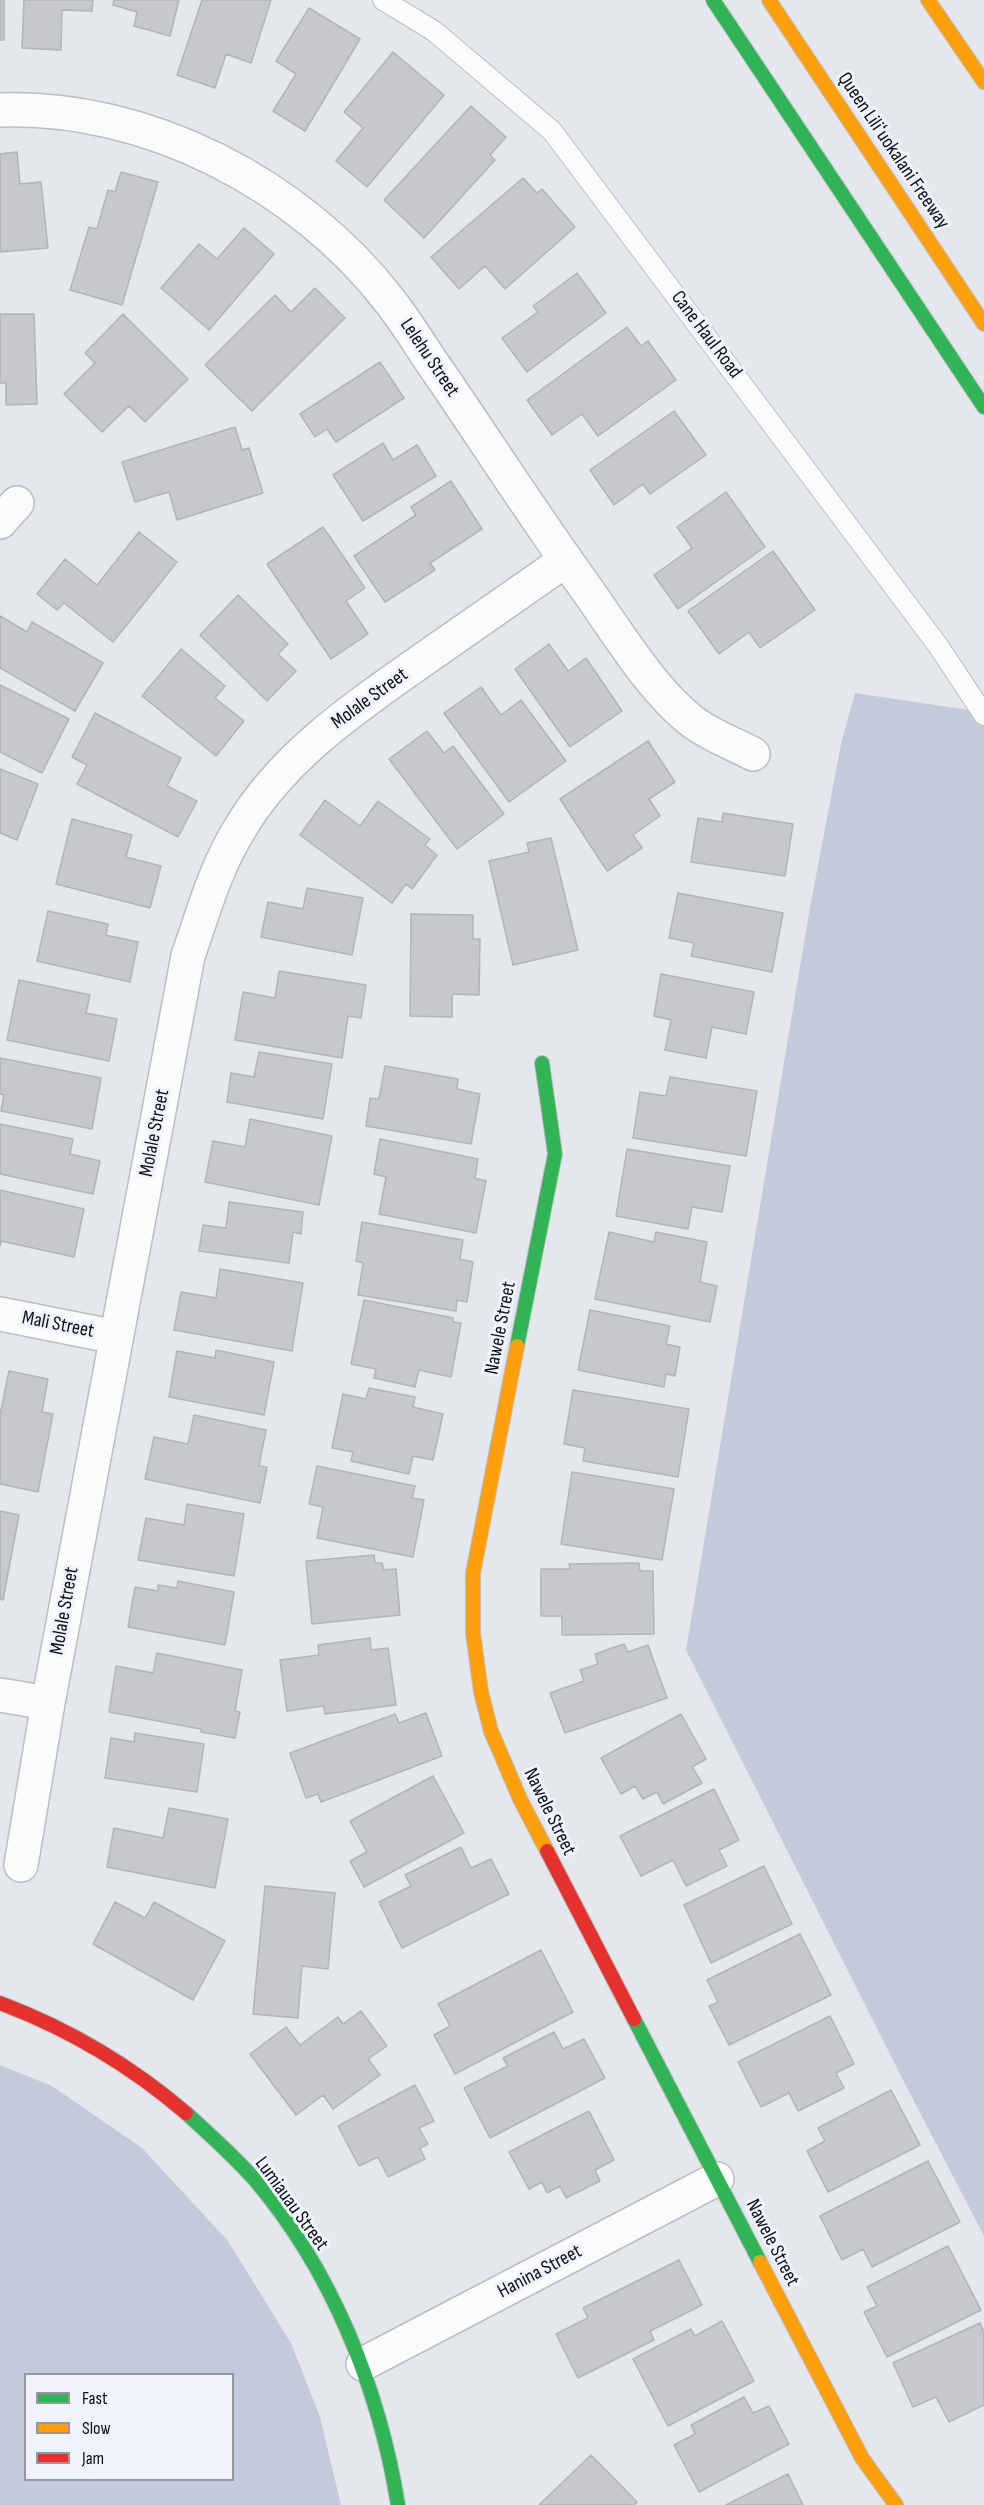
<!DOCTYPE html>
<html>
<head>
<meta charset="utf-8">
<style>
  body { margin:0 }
  #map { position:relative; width:984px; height:2505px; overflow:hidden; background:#e4e7ec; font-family:"Sofia Sans Condensed",sans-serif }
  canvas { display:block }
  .legend { position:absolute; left:24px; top:2373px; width:210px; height:108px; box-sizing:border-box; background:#eff3fe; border:2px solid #9598a0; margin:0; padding:8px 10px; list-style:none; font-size:18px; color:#0f1013 }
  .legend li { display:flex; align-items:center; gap:12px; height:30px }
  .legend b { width:30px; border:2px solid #9598a0 }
</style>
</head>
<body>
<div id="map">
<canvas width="984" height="2505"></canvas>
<ul class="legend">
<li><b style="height:8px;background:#30b455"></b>Fast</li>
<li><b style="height:8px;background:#ff9f0a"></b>Slow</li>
<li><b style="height:8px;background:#e5322d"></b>Jam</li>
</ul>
</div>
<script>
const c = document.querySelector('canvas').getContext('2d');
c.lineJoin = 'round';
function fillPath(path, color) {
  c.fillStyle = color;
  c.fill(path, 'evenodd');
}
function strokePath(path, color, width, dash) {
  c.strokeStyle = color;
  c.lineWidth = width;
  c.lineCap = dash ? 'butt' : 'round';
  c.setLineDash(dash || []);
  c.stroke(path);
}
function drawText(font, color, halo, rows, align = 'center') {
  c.font = font + ' "Sofia Sans Condensed",sans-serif';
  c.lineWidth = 6;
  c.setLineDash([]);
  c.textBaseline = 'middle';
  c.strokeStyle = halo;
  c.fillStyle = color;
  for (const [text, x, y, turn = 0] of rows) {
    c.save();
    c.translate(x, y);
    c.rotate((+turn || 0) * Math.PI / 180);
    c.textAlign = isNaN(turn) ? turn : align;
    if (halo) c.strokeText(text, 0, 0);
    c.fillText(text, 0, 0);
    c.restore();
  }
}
const green = new Path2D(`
  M855,693L982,712L984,715V2236L902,2078L686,1650L809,913L841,744Z
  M0,2065L52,2086L142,2148L228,2241L291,2343L320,2417L341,2505H0ZM232,2374V2480H26V2374Z`);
const building = new Path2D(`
  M0,0H4V40H0Z
  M24,0H93L92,11L62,10L61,50L22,48Z
  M114,0H179L170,36L134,26L137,12L113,5Z
  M202,0H271L251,63L226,54L215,88L177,75Z
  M309,8L360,39L305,131L273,111L296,74L276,61Z
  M393,52L444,95L367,187L336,161L363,128L344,112Z
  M471,106L506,137L490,155L495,160L424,238L384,200Z
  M17,152L20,184L41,182L48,248L0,252V154Z
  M121,172L158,182L122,305L70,290L89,227L97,229L108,190L115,192Z
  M523,178L537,193L542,189L575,227L505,289L485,266L459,289L431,257Z
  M244,228L274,254L209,330L161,288L199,244L217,259Z
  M577,273L606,313L527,372L502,338L538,312L533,306Z
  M315,288L345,318L252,411L205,365L275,295L291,312Z
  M0,314H34L37,404L6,405V383H0Z
  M123,314L188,379L145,422L129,406L102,432L64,394L95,363L85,353Z
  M627,327L641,346L648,341L676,380L598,436L582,414L552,435L527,400Z
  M380,362L404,398L336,442L327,429L315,437L300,414Z
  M674,411L706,455L650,494L643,484L614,505L590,470Z
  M235,427L242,450L249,448L263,493L177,520L169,492L135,502L122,462Z
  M383,443L393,460L417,445L436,476L363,521L333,475Z
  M451,481L482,529L430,563L435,570L385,602L354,556L416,515L411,507Z
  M726,492L765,547L678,609L654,575L692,548L677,527Z
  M323,527L365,588L346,601L368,634L331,659L267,564Z
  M139,532L177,562L113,642L64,603L57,610L37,594L65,559L97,585Z
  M773,551L815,610L760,648L749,632L719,654L688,611Z
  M238,595L288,644L278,654L296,671L267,701L200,635Z
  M0,616L27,632L32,622L103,663L75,711L0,668Z
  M549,644L568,671L586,658L622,711L570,747L515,669Z
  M181,649L225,686L215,698L244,721L216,756L142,696Z
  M0,685L69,719L42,773L0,752Z
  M481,687L501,715L521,700L566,761L509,802L444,713Z
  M95,713L181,758L167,786L197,801L178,837L77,784L87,765L72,757Z
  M427,731L444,753L453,746L504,814L457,849L389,759Z
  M648,741L675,782L649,799L660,816L633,835L642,848L607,871L560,799Z
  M0,769L38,784L17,840L0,833Z
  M325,800L360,826L378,801L430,839L425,845L437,855L412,889L406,884L392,903L300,835Z
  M723,813L793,824L785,876L691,862L698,818L722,822Z
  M72,819L132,835L126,857L161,866L150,908L56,884Z
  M551,838L578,950L513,965L489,861L529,852L527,843Z
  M307,888L363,898L352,955L261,937L268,902L303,909Z
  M678,893L783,913L772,972L691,956L694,943L669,938Z
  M48,911L108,924L106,935L138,942L130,982L37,961Z
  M411,914L473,915V939H480L479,995L452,994V1017L410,1016Z
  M279,971L366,985L361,1018L348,1016L342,1058L235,1040L243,992L275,998Z
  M661,974L754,992L746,1034L712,1027L706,1058L665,1050L671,1020L654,1016Z
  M19,980L90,995L86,1013L117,1019L109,1061L7,1040Z
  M259,1052L332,1064L323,1119L227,1102L231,1073L254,1077Z
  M0,1058L101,1078L92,1129L1,1111L4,1095L0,1094Z
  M385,1066L458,1079L457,1089L480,1094L471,1144L366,1126L370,1098L379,1099Z
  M670,1077L757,1091L746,1156L633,1138L640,1092L666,1096Z
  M250,1119L332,1136L319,1205L205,1182L213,1141L245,1147Z
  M0,1124L73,1139L70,1154L100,1161L93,1194L0,1174Z
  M380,1139L478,1159L475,1178L486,1181L476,1233L379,1214L386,1177L374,1174Z
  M627,1149L730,1166L722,1212L692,1207L688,1229L616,1216Z
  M0,1190L84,1209L74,1257L1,1241L0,1246Z
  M229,1202L303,1212L301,1234L293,1232L289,1263L199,1251L203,1225L226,1228Z
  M362,1222L463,1240L460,1259L473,1262L467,1302L457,1300L456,1311L358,1295L363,1263L356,1261Z
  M609,1232L654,1242L656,1232L707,1242L700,1282L717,1286L710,1322L595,1299Z
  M220,1269L303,1283L292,1351L174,1330L181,1292L216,1298Z
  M364,1300L453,1318V1322L461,1323L451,1377L419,1370L415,1387L374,1378L376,1369L351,1364Z
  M590,1310L670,1326L666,1344L680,1347L675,1376L666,1374L664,1387L578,1370Z
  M216,1350L274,1362L264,1415L169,1397L177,1351L215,1358Z
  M9,1371L48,1379L42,1412L53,1414L38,1492L0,1484V1415Z
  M369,1388L415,1397L413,1407L443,1414L433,1460L413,1456L409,1474L351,1461L353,1452L332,1448L343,1394L366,1399Z
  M573,1390L689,1409L678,1477L583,1461L585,1448L564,1444Z
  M194,1415L266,1430L259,1466L267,1467L260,1503L145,1479L154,1437L188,1444Z
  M317,1466L415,1486L412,1498L424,1500L413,1557L317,1538L323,1507L309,1504Z
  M572,1472L674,1489L662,1560L561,1544Z
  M187,1504L244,1514L234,1576L138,1560L146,1518L184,1525Z
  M0,1511L19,1515L3,1600L0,1599Z
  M374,1555L375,1563H382L384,1570L396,1569L400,1615L312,1624L306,1561Z
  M639,1563L640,1571H653L654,1634L562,1635V1616H541V1569H570L569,1564Z
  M178,1581L234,1592L225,1645L128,1627L135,1587L158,1591V1585L177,1588Z
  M370,1638L371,1650L388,1648L396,1705L325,1714L324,1706L287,1711L280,1660L319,1655L318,1645Z
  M624,1644L628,1652L648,1645L667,1698L565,1733L550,1693L584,1681L580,1670L598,1664L595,1654Z
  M157,1653L242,1670L235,1711L240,1712L235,1738L201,1732V1729L109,1712L116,1666L153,1673Z
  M426,1713L442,1756L321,1802L318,1794L306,1798L290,1753L395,1714L399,1723Z
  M681,1714L706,1759L692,1767L702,1783L663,1804L657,1792L643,1799L635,1786L621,1794L601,1758Z
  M135,1733L204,1744L197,1792L105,1778L111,1738L134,1742Z
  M433,1776L464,1833L364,1887L350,1861L367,1852L350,1821Z
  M714,1789L739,1840L719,1850L727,1866L686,1886L673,1860L641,1876L620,1836Z
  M169,1808L228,1819L215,1888L107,1867L114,1828L163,1838Z
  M461,1847L471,1868L491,1859L509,1894L402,1948L379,1902L411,1886L405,1875Z
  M764,1866L792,1924L711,1963L684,1905Z
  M265,1886L335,1893L328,1969L302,1966L298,2018L253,2014Z
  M115,1902L145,1918L154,1902L225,1941L193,2000L93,1944Z
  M800,1934L831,1995L729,2045L709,2006L718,2002L707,1980Z
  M541,1950L573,2012L455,2074L434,2035L450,2026L438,2004Z
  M361,2011L387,2046L368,2059L380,2075L333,2109L323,2095L296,2115L250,2054L286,2027L300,2045L338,2017L343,2024Z
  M830,2016L854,2064L836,2073L844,2088L798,2111L789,2093L761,2107L738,2062Z
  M554,2032L563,2049L584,2039L605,2078L490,2138L464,2088L508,2066L503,2058Z
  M415,2085L434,2121L419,2128L428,2144L420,2148L425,2159L388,2177L378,2157L359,2166L338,2126Z
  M891,2090L920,2145L828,2192L807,2151L825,2141L818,2128Z
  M589,2111L614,2160L595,2170L600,2181L566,2198L560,2186L547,2193L542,2182L529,2189L509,2152Z
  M928,2161L960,2222L872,2267L863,2249L842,2260L820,2216Z
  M948,2246L981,2310L887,2357L864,2312L877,2306L867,2287Z
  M679,2260L702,2305L650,2331L654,2340L578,2378L556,2334L588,2318L583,2308Z
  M722,2321L754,2381L668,2426L633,2359L691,2329L695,2336Z
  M980,2323L984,2332V2405L949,2422L936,2397L913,2407L893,2363Z
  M744,2397L753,2413L769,2406L789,2444L699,2492L674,2445L695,2434L691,2425Z
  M591,2455L637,2502L634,2505H539Z
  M788,2474L803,2505H726Z`);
const lane = new Path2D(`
  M383,0L434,31L552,131L939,647L984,715`);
const street = new Path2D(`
  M0,110C147,105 299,184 389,300C408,324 424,352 442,377C489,446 534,516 583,584C614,627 651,690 693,722C710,735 734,744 753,754
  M0,522L17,503
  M0,1314L116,1337
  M0,1695L48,1703
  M21,1865L48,1703L188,956C203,913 215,869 239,830C282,756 356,707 424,659C471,626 518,593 566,560
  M363,2364L717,2179`);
const fast = new Path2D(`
  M713,0L984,407
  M517,1346L555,1154L542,1063
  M634,2019L760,2262
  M186,2113C209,2134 234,2156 255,2180C332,2271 379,2388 398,2505`);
const slow = new Path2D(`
  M769,0L984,324
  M928,0L984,82
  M517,1346L473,1573V1633L481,1692L491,1731L520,1799L547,1851
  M760,2262L862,2458L896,2505`);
const jam = new Path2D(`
  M547,1851L634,2019
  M0,2003C69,2029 130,2065 186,2113`);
const streetNames = [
  ["Queen Liliʻuokalani Freeway",893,151,56],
  ["Cane Haul Road",706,335,53],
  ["Lelehu Street",429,358,56],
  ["Molale Street",370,699,-36],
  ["Molale Street",155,1133,-79],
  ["Mali Street",58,1325,11],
  ["Nawele Street",501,1328,-79],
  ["Molale Street",65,1611,-80],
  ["Nawele Street",549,1812,64],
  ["Lumiauau Street",291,2204,54],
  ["Nawele Street",772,2243,63],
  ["Hanina Street",540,2272,-28]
];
fillPath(green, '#c3cadc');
fillPath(building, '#c6c8cc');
strokePath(building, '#b1b4b8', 1.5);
strokePath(lane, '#bbbdc1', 22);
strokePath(street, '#bbbdc1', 36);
strokePath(fast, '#bbbdc1', 16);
strokePath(slow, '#bbbdc1', 16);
strokePath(jam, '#bbbdc1', 16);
strokePath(lane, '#fbfbfc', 20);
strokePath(street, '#fbfbfc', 33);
strokePath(fast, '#30b455', 14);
strokePath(slow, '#ff9f0a', 14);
strokePath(jam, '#e5322d', 14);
drawText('20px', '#0f1013', '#eff3fe', streetNames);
</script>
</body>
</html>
